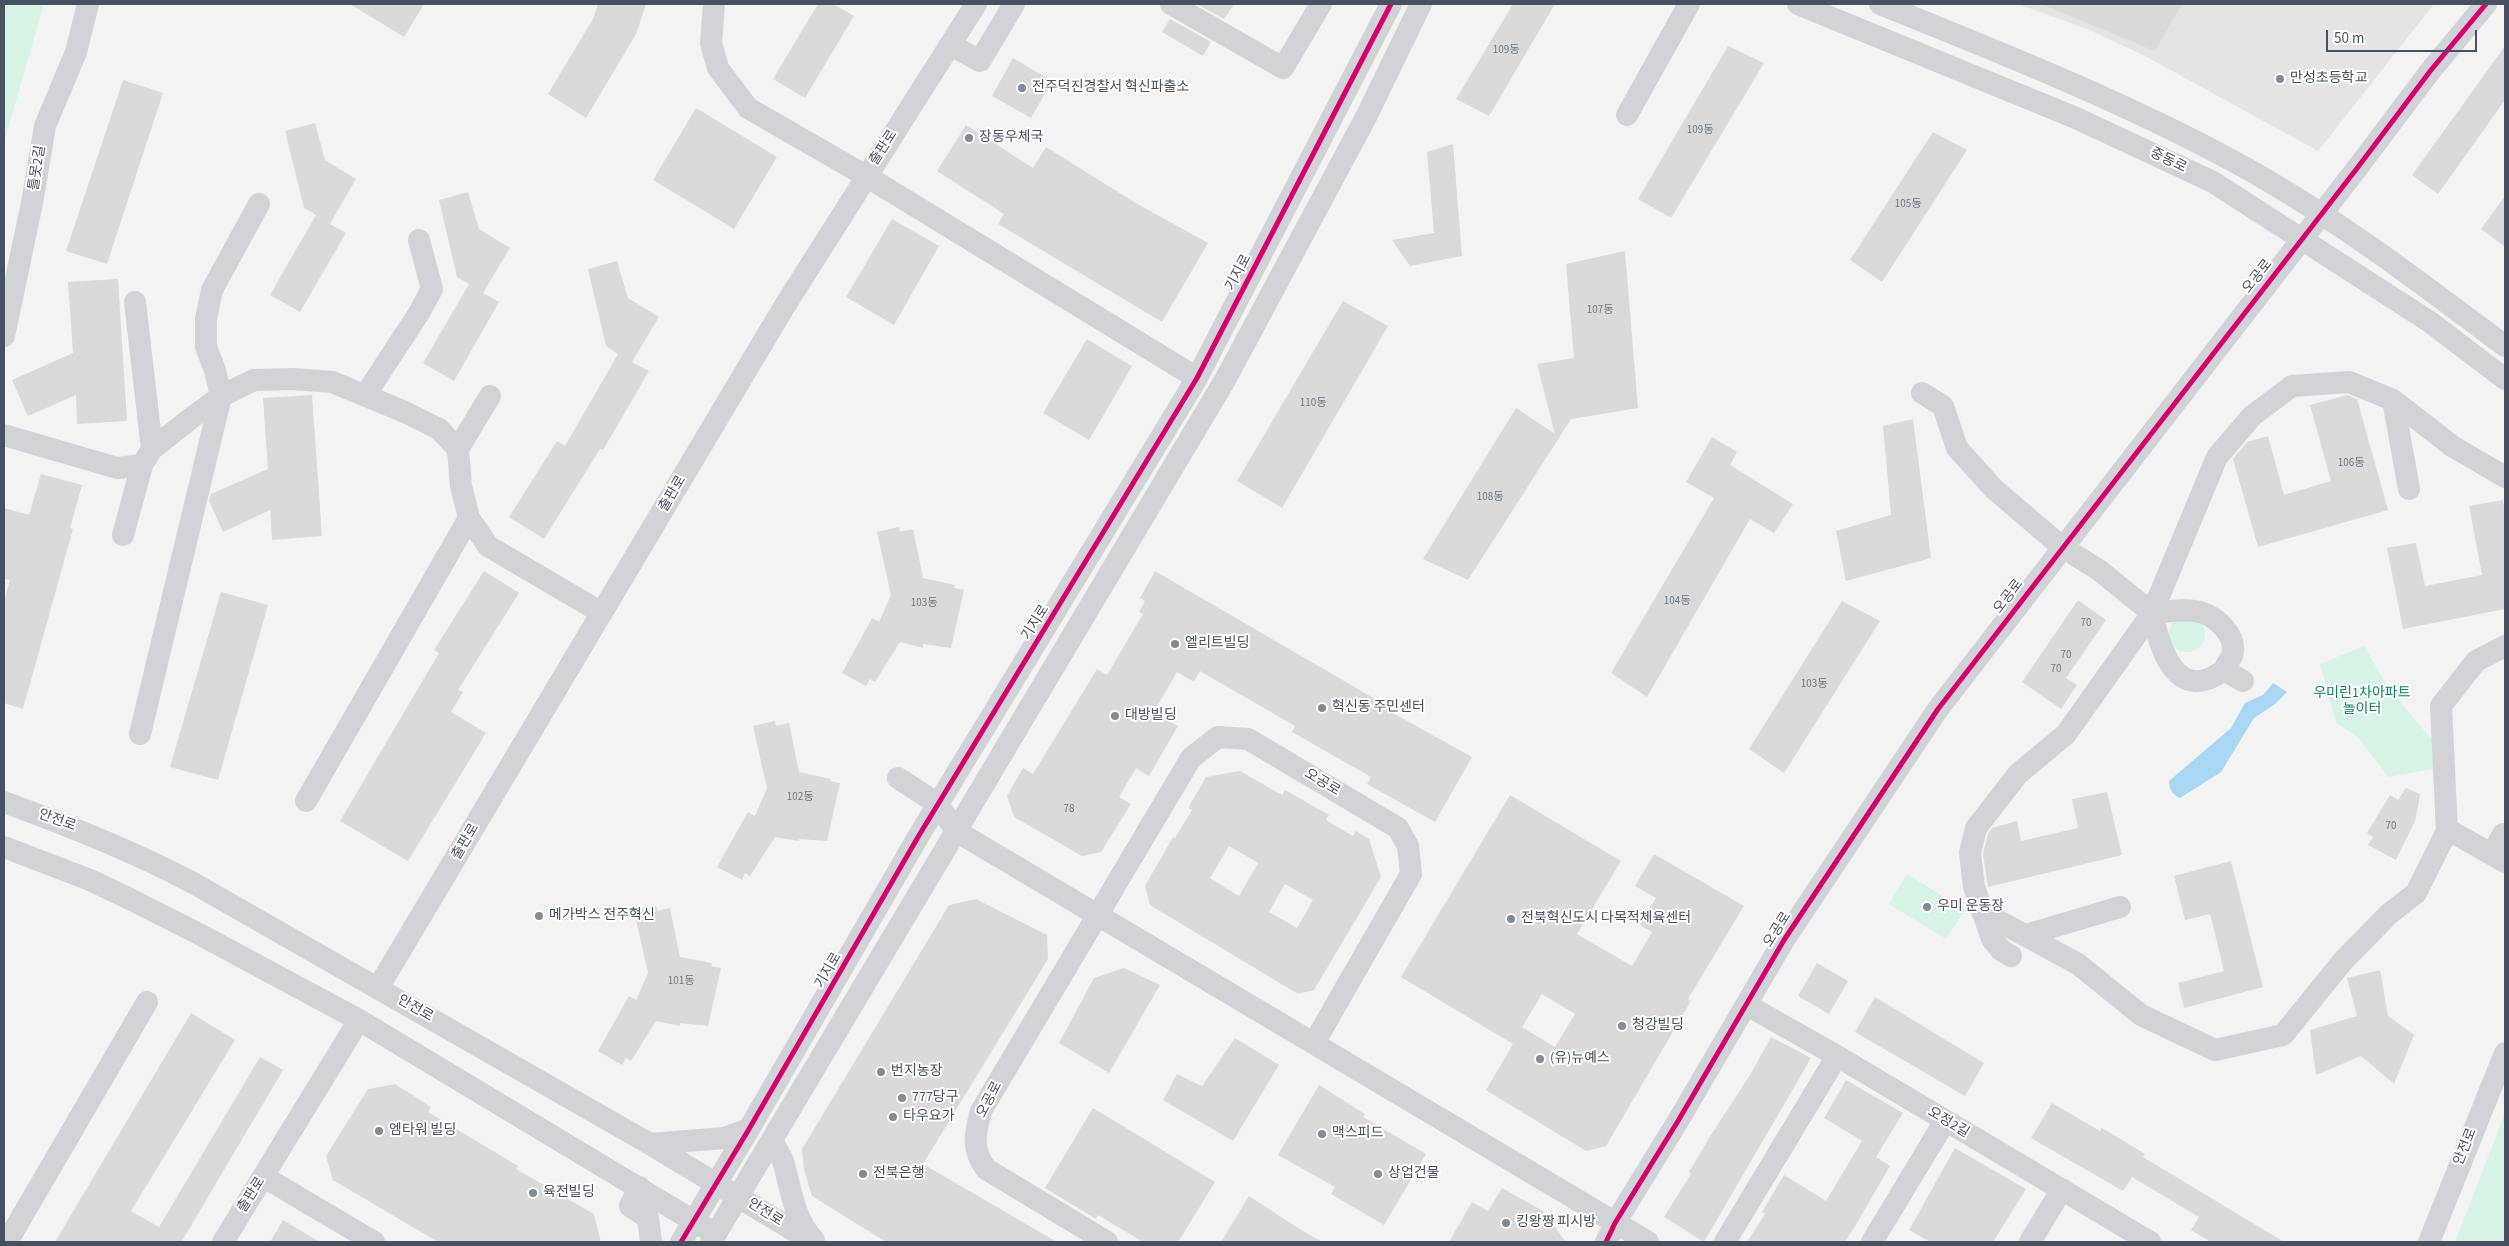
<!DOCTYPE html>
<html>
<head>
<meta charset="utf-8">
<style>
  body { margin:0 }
  #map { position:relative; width:2509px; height:1246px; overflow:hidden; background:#f3f3f3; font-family:"Source Sans 3",sans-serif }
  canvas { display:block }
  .frame { position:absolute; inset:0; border:5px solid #485161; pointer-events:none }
  .scale { position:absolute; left:2326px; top:30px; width:151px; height:22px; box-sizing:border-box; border:2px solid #485161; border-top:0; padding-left:6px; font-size:15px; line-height:18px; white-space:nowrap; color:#485161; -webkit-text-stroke:4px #fff; paint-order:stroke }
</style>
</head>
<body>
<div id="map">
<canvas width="2509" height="1246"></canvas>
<div class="frame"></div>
<div class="scale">50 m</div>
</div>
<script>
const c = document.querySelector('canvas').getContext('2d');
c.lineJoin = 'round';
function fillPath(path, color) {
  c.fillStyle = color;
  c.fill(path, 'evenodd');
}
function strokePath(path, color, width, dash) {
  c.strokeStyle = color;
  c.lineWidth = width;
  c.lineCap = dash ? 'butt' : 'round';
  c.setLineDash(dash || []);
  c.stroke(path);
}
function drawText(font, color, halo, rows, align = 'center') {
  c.font = font + ' "Source Sans 3","Noto Sans KR",sans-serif';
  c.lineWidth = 4;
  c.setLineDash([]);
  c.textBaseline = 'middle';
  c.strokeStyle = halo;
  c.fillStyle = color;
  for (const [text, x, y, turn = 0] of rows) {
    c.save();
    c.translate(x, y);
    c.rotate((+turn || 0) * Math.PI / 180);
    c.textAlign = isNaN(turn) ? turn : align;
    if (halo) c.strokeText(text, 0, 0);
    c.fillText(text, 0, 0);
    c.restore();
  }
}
const education = new Path2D(`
  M2018,4H2434L2318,151L2145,56L2087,29Z`);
const green = new Path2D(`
  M4,4H44L4,142Z
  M2169 634a18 18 0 1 1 36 0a18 18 0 1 1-36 0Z
  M2364,646L2388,687L2443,753L2438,768L2388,777L2359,738L2336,723L2320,664Z
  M1907,874L1965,910L1946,939L1889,904Z
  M2505,1113V1242H2455Z`);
const water = new Path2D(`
  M2273,683L2287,692L2275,704L2254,718L2221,772L2180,798C2173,795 2169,789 2169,781L2231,728L2245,703L2263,695Z`);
const building = new Path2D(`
  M350,4H424L404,37Z
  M598,4H646L636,34L586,118L548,94L593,19Z
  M818,4H833L854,16L805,98L773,79Z
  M1197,4H1234L1224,19Z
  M1513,4H1555L1489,116L1456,99Z
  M2041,4H2182L2155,51Z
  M1170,19L1211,42L1203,56L1162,32Z
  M1728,46L1764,63L1671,218L1638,199Z
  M2505,46V100L2438,194L2412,175Z
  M1013,58L1052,81L1031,118L992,96Z
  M123,80L163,93L107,264L66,251Z
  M696,108L777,157L734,229L653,180Z
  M315,123L325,160L356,179L330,224L346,233L300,312L270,295L316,215L304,208L285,131Z
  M966,125L1033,168L1046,147L1134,202L1208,243L1162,322L998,224L1004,214L937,171Z
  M1933,132L1967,150L1882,282L1850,260Z
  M1453,144L1462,256L1410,266L1392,240L1434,233L1427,152Z
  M468,192L479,229L510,248L483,293L499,302L454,381L423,363L469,284L457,277L439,200Z
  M2505,196V247L2481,229Z
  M892,219L939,246L894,325L846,297Z
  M1625,251L1638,408L1571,419L1468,580L1423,559L1516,408L1555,434L1537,364L1574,358L1566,264Z
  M617,261L628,298L659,317L632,362L649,371L603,450L600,449L544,539L509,517L557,441L565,446L618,354L606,346L588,269Z
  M118,279L127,421L77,424L76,395L28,416L12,380L73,353L68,282Z
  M1343,301L1388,326L1282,508L1237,481Z
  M1087,339L1132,366L1089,440L1043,413Z
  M312,395L322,536L272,540L270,510L223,532L209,501L211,494L268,469L263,398Z
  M2347,395L2357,399L2388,510L2258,547L2233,459L2247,442L2268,436L2284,495L2331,481L2310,405Z
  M1913,419L1931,558L1846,581L1836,531L1891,515L1883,426Z
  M1712,437L1737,452L1730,465L1793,504L1774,533L1750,519L1647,697L1611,673L1714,498L1686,482Z
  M41,474L82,485L70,528L73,529L23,709L4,703V601L10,580L4,579V508L29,515Z
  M2503,500L2505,514V609L2403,629L2387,548L2416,543L2425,586L2482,575L2469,506Z
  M899,527L900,532L913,529L923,578L955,585L954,588L964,590L951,648L923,644V648L900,642L875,682L870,679L866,686L842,673L872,618L879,622L891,595L877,532Z
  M484,571L519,593L458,690L463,692L451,712L486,733L408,861L340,821L439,653L434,650Z
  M1155,571L1394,710L1393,713L1472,757L1435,822L1367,784L1371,777L1292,732L1295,726L1200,671L1194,682L1177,672L1154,712L1178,726L1149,776L1136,768L1119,797L1131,804L1101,852L1082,856L1014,817L1007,796L1023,768L1033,774L1097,669L1107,675L1143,614L1139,612L1145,601L1140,598Z
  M221,592L268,605L218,780L170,767Z
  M2078,600L2106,620L2066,678L2077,685L2061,709L2022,682Z
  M1842,601L1880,621L1784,773L1749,749Z
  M775,721L776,726L789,723L799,772L831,779L830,781L840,783L827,841L799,839V841L775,837L750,876L745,873L742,880L717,867L748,812L755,816L767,788L753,726Z
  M1240,771L1282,795L1285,790L1329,815L1326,820L1353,836L1356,831L1369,839L1381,877L1314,990L1298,994L1150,905L1145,886L1173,837L1175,838L1192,810L1188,808L1206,777ZM1229,846L1258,863L1239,896L1210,878ZM1285,884L1313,900L1297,928L1269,912Z
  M2406,788L2420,794L2418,807L2415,821L2396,860L2368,845L2373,837L2367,833L2390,795L2398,800Z
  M2107,792L2122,855L1988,887L1983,854L1988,834L1992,828L2017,821L2021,841L2078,828L2072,799Z
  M1510,795L1621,861L1577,934L1632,966L1652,932L1640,925L1656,898L1635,886L1654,854L1744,906L1688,999L1691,1001L1606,1146L1586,1151L1486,1090L1513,1044L1401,977ZM1542,994L1575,1014L1555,1047L1522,1027Z
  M2231,861L2263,987L2184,1008L2178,983L2224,971L2210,914L2185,920L2174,876Z
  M976,899L1047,935L1048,959L923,1164L1057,1242H886L812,1196L804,1170L802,1149L949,905Z
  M656,905L657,911L670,908L680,957L712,963L711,966L721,968L708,1026L680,1023V1026L656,1021L631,1061L626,1058L622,1065L598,1051L629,996L636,1000L648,973L634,911Z
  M1817,963L1848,981L1829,1014L1798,996Z
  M1124,968L1160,985L1109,1073L1059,1043L1094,978Z
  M2380,970L2388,1016L2414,1035L2394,1084L2361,1056L2316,1075L2310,1030L2357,1016L2347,978Z
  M1875,997L1984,1063L1965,1096L1855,1032Z
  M191,1013L235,1040L131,1211L159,1227L260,1057L283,1070L182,1241L184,1242H55Z
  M1771,1037L1811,1058L1704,1242L1664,1217L1691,1174L1689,1172L1709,1138L1750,1075Z
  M1235,1038L1279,1065L1233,1141L1163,1100L1177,1074L1202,1086Z
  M1846,1080L1903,1113L1876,1157L1890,1166L1858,1221L1845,1242H1747L1765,1214L1762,1212L1784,1175L1826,1201L1862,1141L1824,1118Z
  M395,1084L431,1107L428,1112L518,1166L516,1169L594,1214L601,1242H438L333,1180L326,1156L368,1089Z
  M1319,1085L1365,1114L1363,1117L1426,1154L1384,1225L1331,1194L1335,1187L1278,1155Z
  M2052,1103L2100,1131L2102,1128L2145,1154L2143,1157L2284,1242H2211L2191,1230L2199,1217L2132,1177L2123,1191L2031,1138Z
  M1093,1108L1215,1182L1178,1242H1143L1098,1215L1096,1219L1045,1188Z
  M1955,1148L2026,1189L1993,1242H1930L1909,1230Z
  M1502,1188L1543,1211L1566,1242H1449L1472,1202L1488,1211Z
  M1249,1196L1298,1228L1322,1242H1221Z
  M283,1220L320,1242H270Z`);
const minor = new Path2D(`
  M714,4L711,43L718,68L748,108L866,176L1197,378
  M1171,4L1283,68L1321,4
  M1798,4L2076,118L2213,182L2430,322L2505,379
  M1880,4C1994,50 2107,95 2216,152C2320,206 2412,276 2505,346
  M951,45L980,61L1014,4
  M1627,115L1689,4
  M135,302L152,449
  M4,336L32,203L45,126L76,52L88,4
  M1922,393L1943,406L1957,448L1994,489L2062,547L2099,570L2152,613L2066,734L2018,774L1976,828L1970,853L1974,887L1992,939L2001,950L2011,956
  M366,394L419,313L432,289L419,240
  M2393,400L2409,489
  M4,435L117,468L142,465L152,449L190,419L221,396L254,380L293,379L332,382L405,412L439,429L458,449L461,486L469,518L488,546L602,613
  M458,449L490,396
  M123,535L142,465
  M2152,613C2167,612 2184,608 2200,612C2217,617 2238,636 2232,656C2230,660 2226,665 2224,670
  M2243,681L2224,670C2177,705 2160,650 2152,613L2217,457L2252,416L2292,386L2349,382L2393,400L2452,446L2505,477
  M140,734L221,396L215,370L206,347V319L212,290L259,204
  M898,778L938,804L956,831L1648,1242
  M306,801L469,518
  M4,802C70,826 133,851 195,884L650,1144L813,1242
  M2447,829L2505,862
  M4,847L90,880L130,899L199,934L359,1020L707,1229
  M2492,854L2503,834
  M1982,912L2078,964L2141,1015L2215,1050L2283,1035L2343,961L2389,914L2416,893L2447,831L2441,706L2476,661L2505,646
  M2026,935L2120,907
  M378,988L784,307L976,4
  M1747,1005L1837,1056L2150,1242
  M772,1140C775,1147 780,1154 783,1161C791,1188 793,1218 814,1240
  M650,1144L724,1138L749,1129
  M264,1177L374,1242
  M639,1187L630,1206L648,1218L651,1242
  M7,1242L147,1002
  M223,1242L359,1020
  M681,1242L749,1129L918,837L1197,378L1391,4
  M711,1242L1225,380L1366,117L1421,4
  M1107,1242L986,1169C971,1148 975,1134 981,1111L1191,758L1218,737L1248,739L1398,828L1408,846L1411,874L1314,1043
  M1606,1242L1615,1223L1678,1121L1784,940L1938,709L2358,167L2431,70L2486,4
  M1725,1242L1837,1056
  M1872,1242L1945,1121
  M2030,1242L2062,1189
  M2429,1242L2505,1053`);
const cycleway = new Path2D(`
  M681,1242L749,1129L918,837L1197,378L1391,4
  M1606,1242L1615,1223L1678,1121L1784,940L1938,709L2358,167L2431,70L2486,4`);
const markers = [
  [2280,79,5,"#848a94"],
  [1022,88,5,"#848a94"],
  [969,138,5,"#848a94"],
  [1175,644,5,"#848a94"],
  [1322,708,5,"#848a94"],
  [1115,716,5,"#848a94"],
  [1927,907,5,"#848a94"],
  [539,916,5,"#848a94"],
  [1511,919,5,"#848a94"],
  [1622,1026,5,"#848a94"],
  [1540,1059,5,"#848a94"],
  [881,1072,5,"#848a94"],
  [902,1098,5,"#848a94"],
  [893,1117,5,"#848a94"],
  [379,1131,5,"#848a94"],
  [1322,1134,5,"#848a94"],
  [863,1174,5,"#848a94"],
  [1378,1174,5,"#848a94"],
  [533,1193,5,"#848a94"],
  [1506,1223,5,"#848a94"]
];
const numberNames = [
  ["109동",1506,51],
  ["109동",1700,131],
  ["105동",1908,205],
  ["107동",1600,311],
  ["110동",1313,404],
  ["106동",2351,464],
  ["108동",1490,498],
  ["104동",1677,602],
  ["103동",924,604],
  ["70",2086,624],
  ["70",2066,656],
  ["70",2056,670],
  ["103동",1814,685],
  ["102동",800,798],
  ["78",1069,810],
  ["70",2391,827],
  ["101동",681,982]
];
const poiNames = [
  ["만성초등학교",2290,79],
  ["전주덕진경찰서 혁신파출소",1032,88],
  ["장동우체국",979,138],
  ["엘리트빌딩",1185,644],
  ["혁신동 주민센터",1332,708],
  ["대방빌딩",1125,716],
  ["우미 운동장",1937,907],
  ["메가박스 전주혁신",549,916],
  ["전북혁신도시 다목적체육센터",1521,919],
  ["청강빌딩",1632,1026],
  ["(유)뉴예스",1550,1059],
  ["번지농장",891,1072],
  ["777당구",912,1098],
  ["타우요가",903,1117],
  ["엠타워 빌딩",389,1131],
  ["맥스피드",1332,1134],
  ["전북은행",873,1174],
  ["상업건물",1388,1174],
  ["육전빌딩",543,1193],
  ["킹왕짱 피시방",1516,1223]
];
const streetNames = [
  ["출판로",884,148,-57],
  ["중동로",2168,161,26],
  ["틀못2길",38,168,-81],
  ["기지로",1239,273,-62],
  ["오공로",2258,277,-52],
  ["출판로",673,494,-59],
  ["오공로",2009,597,-53],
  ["기지로",1036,623,-58],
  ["오공로",1322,783,31],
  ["안전로",57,821,20],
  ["출판로",466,842,-59],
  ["오공로",1778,930,-58],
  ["기지로",829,971,-60],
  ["안전로",415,1009,30],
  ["오공로",990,1100,-63],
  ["오정2길",1948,1123,31],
  ["안전로",2466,1147,-68],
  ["출판로",252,1195,-58],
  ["안전로",765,1213,32]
];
const parkNames = [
  ["우미린1차아파트",2362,694],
  ["놀이터",2362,710]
];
fillPath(education, '#e4e4e5');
fillPath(green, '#d6f3e6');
fillPath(water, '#a9d7f3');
fillPath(building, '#dadadc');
strokePath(minor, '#d1d3d6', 22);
strokePath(cycleway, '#d6006c', 5);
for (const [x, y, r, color] of markers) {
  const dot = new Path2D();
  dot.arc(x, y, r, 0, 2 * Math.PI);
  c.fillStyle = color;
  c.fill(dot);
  strokePath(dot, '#fff', 2);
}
drawText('11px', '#6e7581', null, numberNames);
drawText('14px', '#485161', '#fff', poiNames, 'left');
drawText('14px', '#485161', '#fff', streetNames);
drawText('14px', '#10855f', '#fff', parkNames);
</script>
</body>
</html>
